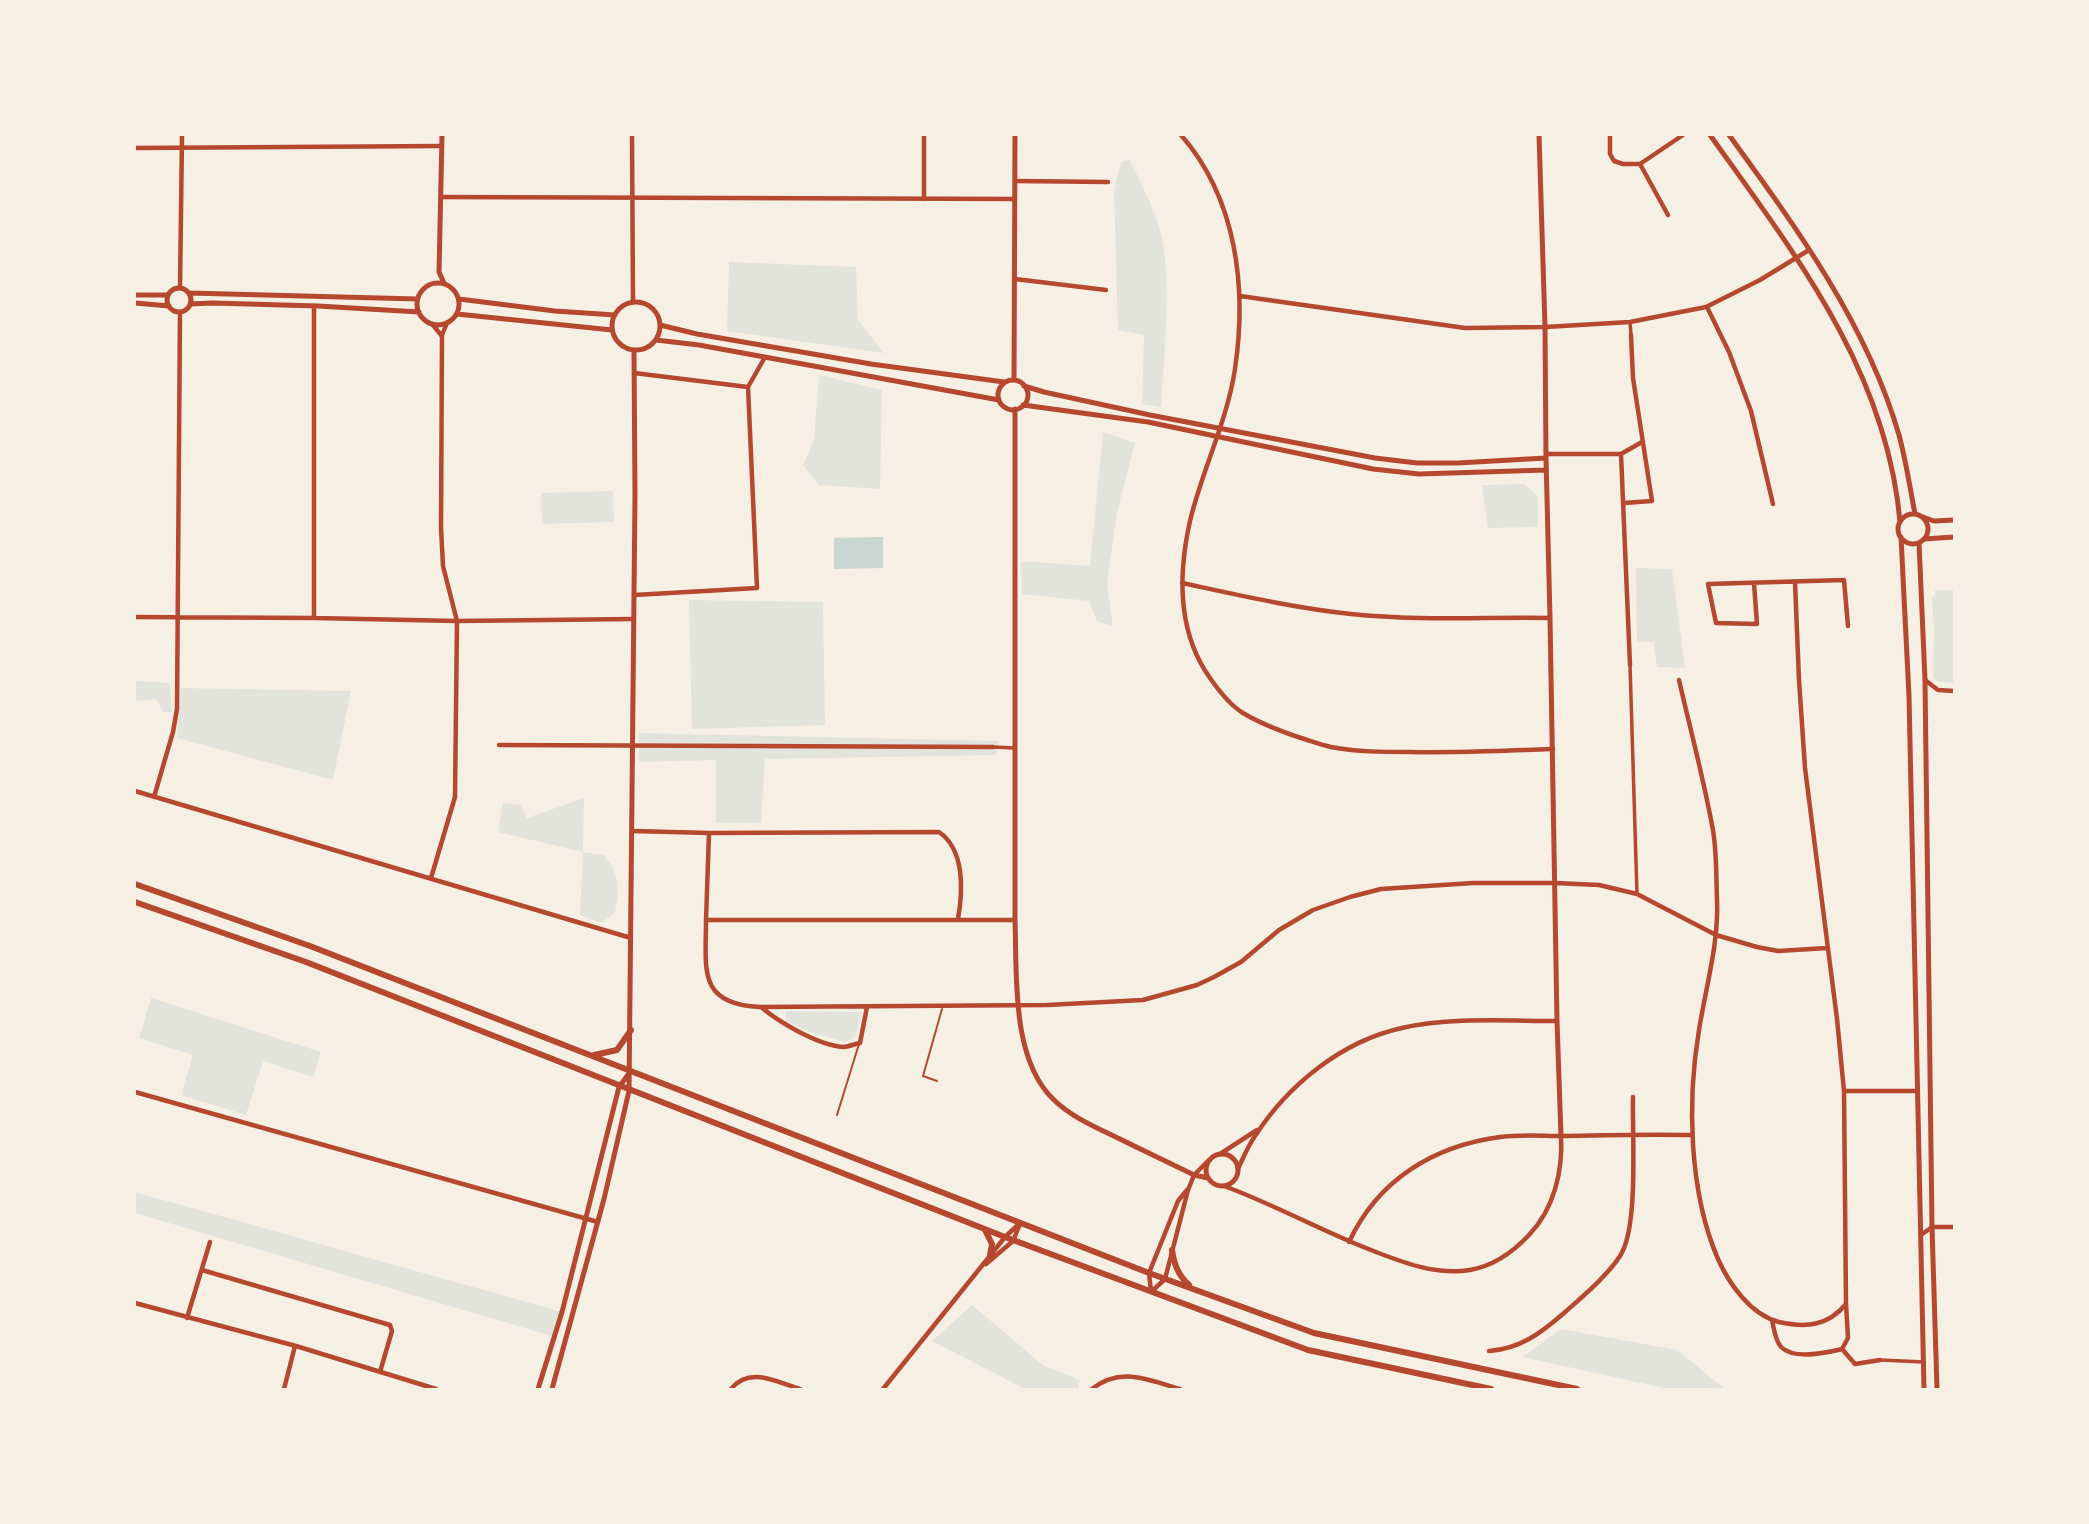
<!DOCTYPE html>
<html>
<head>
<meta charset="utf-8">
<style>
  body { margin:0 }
  #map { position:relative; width:2089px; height:1524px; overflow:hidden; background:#f6efe4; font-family:"PT Sans Narrow",sans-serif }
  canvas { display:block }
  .frame { position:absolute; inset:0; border:136px solid #f6efe4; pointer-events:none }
</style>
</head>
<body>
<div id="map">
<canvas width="2089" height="1524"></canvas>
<div class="frame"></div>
</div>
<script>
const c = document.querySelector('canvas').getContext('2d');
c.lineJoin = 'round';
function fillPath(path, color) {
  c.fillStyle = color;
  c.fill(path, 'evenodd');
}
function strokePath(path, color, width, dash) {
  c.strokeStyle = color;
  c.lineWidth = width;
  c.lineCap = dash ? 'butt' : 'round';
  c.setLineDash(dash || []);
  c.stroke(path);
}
const green = new Path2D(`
  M1129,159C1142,185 1161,220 1164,250C1170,298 1164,358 1161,407L1142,404L1144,335L1118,330L1114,189L1121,162Z
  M729,262L856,267L858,320L884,353L727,331Z
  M819,375L882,390L880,489L819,485L803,465L814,440Z
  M1103,432L1135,443L1117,512L1107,584L1113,626L1097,621L1089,601L1022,594L1021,561L1090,566Z
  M1525,484L1538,497V527L1488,528L1482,485Z
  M613,491L614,522L542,524L541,493Z
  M1636,568L1672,569L1685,668L1657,667L1654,642H1637Z
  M1935,590H1954V683L1939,682L1933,679L1934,631L1932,597H1935Z
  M689,600L823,602L825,725L692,729Z
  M135,681L170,683L172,712H163L157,699L135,701Z
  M180,688L351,691L333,780L177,738Z
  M639,733L999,741L996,755L765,759L761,823H716V760L639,762Z
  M584,798L583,852L604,855C621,877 619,887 615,913L601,923L580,915L583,852L498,832L503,803L520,805L527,818Z
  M151,998L321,1052L313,1077L263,1061L246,1115L181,1095L193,1055L139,1038Z
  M786,1011L861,1012L856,1036L846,1042L816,1034L786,1022Z
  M135,1192L562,1312L555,1337L135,1213Z
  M972,1305L1044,1366L1080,1380L1078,1389H1025L932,1341Z
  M1561,1329L1677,1350L1725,1389H1669L1522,1357Z`);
const water = new Path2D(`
  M883,537V568L834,569V538Z`);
const service = new Path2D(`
  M937,1081L923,1076L942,1009
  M837,1115L859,1044`);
const pedestrian = new Path2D(`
  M1630,322L1631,335
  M1630,665L1637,894
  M993,747L1015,748
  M1880,1360L1924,1362`);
const minor = new Path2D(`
  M632,135L633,302
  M924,135V199
  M1181,135C1237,199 1247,288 1235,369C1227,422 1202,470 1190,521C1178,575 1177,632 1210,678C1219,691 1230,705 1243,713C1261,724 1280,731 1301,738C1311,741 1321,745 1331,747C1357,752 1384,752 1410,752C1458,753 1505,751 1553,749
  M1610,135V154L1614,161L1623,164H1640L1683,135
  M135,148L442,146
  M1640,164L1668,215
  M1015,181L1108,182
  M442,197L1015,199
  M1015,279L1106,290
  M180,288L182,135
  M1240,296L1465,328L1545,327L1630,322L1706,307L1760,280L1809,250
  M314,306V618
  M1707,307L1729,352L1751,411L1773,504
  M433,325L441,335
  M634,373L748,387
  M1546,454H1621L1642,442
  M1621,454L1630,665
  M1624,503L1652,501L1633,378L1631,335
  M1182,583C1238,595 1294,608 1351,614C1417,621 1484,617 1550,618
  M1754,583L1757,624L1716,623L1708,584L1844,580L1848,626
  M634,595L757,588L748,387L765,357
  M135,617L314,618L457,621L634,619
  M1679,680C1690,728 1703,776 1712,825C1717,848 1716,875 1717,899C1719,943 1706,986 1699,1030C1687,1101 1689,1192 1718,1259C1729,1284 1751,1315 1779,1322C1806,1328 1828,1326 1846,1304L1844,1091L1837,1019L1805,768L1799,680L1795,582
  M1925,680L1938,690L1954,691
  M499,745L993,747
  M135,791L631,938
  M154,797L173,732L177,709L180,312
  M633,831L709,833L939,832C965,850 963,891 958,919
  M709,833L706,920H1015
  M431,878L455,797L457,621L443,566L441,528L442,335L447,323
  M706,920C706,969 697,1004 760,1007L1047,1005L1143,1000L1197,985L1214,977L1241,962L1279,930L1313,910L1350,897L1381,889L1473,883H1555L1599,885L1637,894L1716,935L1757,947L1778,951L1827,948
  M761,1007C780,1023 818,1045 843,1047C848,1047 854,1044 860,1043L867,1007
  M1844,1091H1917
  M135,1092L598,1222
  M1220,1154L1257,1130
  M1238,1169C1243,1158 1248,1146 1255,1136C1288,1085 1342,1041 1402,1028C1449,1017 1508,1021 1557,1021
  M1224,1186C1276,1205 1325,1233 1376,1252C1407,1264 1437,1275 1470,1270C1493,1266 1513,1252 1529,1235C1554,1209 1563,1171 1561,1136
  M1921,1235L1932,1227H1954
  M1349,1242C1378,1180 1433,1146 1500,1137C1521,1134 1543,1136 1564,1136C1607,1135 1649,1134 1692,1135
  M986,1264L1013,1241L1020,1224
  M202,1270L390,1325L392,1331L380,1372
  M1152,1291L1165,1279L1188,1190L1194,1175L1208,1161
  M1151,1292L1149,1273L1178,1201L1187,1190
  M135,1303L296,1346L436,1389
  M187,1318L210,1242
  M1772,1320C1774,1329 1775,1340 1781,1347C1794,1360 1826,1353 1842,1349L1848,1338L1846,1304
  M1842,1349L1855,1364L1880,1360
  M1489,1351C1520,1349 1541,1333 1564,1313C1582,1297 1607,1276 1620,1256C1639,1228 1632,1133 1633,1097
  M284,1389L295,1346
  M731,1389C750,1366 776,1382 800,1389
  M883,1389L1005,1237L1020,1223
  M1092,1389C1121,1366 1148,1380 1180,1389`);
const tertiary = new Path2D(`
  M442,135L439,272L444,283
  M1539,135L1545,327L1546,458L1550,618L1557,1021L1561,1136
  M1710,135C1795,254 1887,371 1900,522
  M1729,135C1796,227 1867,324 1899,435C1906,461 1910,488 1915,514
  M417 304a21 21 0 1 1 42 0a21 21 0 1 1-42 0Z
  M167 300a12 12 0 1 1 24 0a12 12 0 1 1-24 0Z
  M189,293L417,299
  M135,295H168
  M459,299L555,311L615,315
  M612 326a24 24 0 1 1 48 0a24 24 0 1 1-48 0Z
  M135,303L169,306
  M190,304L212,303L318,306L419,312
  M457,314L612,330
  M660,325L697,334L871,364L1004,382
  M656,340L699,345L999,400
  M1014,380L1015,135
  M998 395a15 15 0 1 1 30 0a15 15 0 1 1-30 0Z
  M1024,386L1044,392L1150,415L1375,458L1417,463H1458L1546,458
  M1023,405L1148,422L1373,469L1419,474L1546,470
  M1015,409V920C1017,975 1011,1058 1053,1099C1072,1118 1098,1128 1122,1140C1146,1152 1170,1163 1194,1175L1208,1178
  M1898 529a15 15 0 1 1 30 0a15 15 0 1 1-30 0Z
  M1923,517L1934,521L1954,520
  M1901,537L1909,696L1924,1389
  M1924,539L1954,537
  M1919,543L1925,680L1932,1227L1937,1389
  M1206 1170a16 16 0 1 1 32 0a16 16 0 1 1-32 0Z
  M538,1389L562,1312L619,1087L630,1072
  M552,1389L604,1199L629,1091L635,496L634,351`);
const secondary = new Path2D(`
  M135,884L310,946L1149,1273L1314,1333L1577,1389
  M135,902L306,962L1005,1237L1308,1350L1491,1389
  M594,1055L617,1050L631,1030
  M985,1230L992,1244L990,1255
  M1172,1250C1174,1264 1178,1275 1189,1285`);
fillPath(green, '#e2e4dc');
fillPath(water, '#c9d6d2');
strokePath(service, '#b5482f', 2);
strokePath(pedestrian, '#b5482f', 3.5);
strokePath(minor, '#b5482f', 4.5);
strokePath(tertiary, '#b5482f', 5);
strokePath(secondary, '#b5482f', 6);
</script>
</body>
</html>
